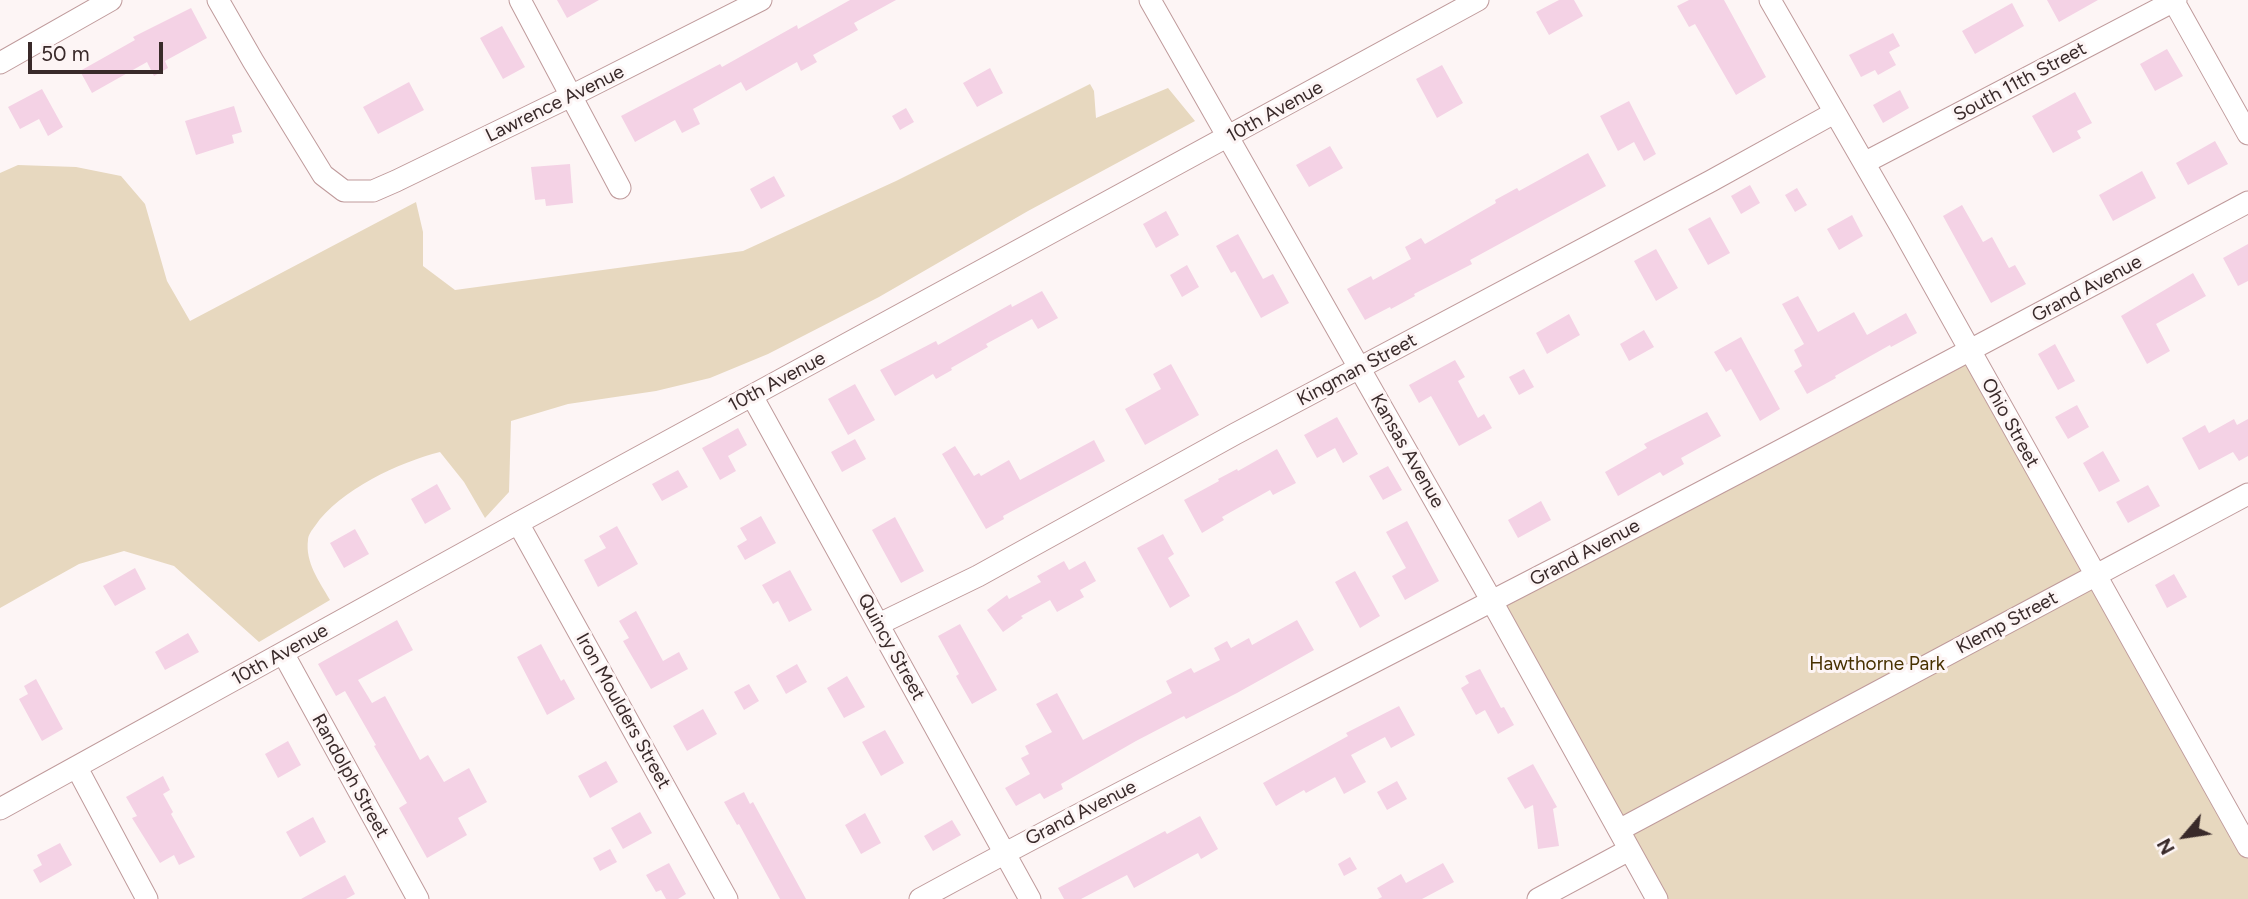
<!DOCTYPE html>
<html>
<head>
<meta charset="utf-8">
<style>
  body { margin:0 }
  #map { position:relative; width:2248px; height:899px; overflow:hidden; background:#fdf5f5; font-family:Figtree,sans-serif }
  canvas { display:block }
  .north { position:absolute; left:2150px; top:801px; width:70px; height:70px; -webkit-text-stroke:5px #fdf5f5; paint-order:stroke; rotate:241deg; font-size:19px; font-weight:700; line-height:28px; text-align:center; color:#392a2a }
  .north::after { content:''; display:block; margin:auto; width:24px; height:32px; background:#392a2a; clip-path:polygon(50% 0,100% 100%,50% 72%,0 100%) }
  .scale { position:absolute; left:28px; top:42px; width:135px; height:32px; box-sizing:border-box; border:4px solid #392a2a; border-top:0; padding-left:9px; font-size:21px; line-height:24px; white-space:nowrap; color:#392a2a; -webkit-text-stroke:5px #fdf5f5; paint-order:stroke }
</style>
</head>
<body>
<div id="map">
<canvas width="2248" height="899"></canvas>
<div class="north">N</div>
<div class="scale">50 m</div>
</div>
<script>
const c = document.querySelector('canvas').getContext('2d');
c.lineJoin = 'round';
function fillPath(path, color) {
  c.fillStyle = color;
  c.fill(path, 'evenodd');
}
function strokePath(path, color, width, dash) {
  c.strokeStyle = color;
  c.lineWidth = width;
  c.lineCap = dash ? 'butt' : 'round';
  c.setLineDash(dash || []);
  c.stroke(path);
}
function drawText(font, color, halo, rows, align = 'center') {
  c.font = font + ' Figtree,sans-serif';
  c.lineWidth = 6;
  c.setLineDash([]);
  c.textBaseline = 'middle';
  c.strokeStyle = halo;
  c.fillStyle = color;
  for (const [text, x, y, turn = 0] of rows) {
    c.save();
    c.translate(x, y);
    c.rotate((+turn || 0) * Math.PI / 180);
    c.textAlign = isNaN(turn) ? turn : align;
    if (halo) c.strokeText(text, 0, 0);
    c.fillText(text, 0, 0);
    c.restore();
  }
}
const green = new Path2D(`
  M1090,84L1094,91L1096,118L1168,88L1195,121L1028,211L879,297L768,354L710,378L656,391L568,404L511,421L509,492L485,518L464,482L440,452C400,462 339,490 315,526C312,530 308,535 308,540C305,562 319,581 330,600L259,642L174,566L124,551L79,564L0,608V173L18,165L76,167L121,176L145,204L167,281L190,321L416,202L423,232V266L455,290L743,251L896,181Z
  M1970,351L2248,847V899H1657L1492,601Z`);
const building = new Path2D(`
  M557,0H599L567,18Z
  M850,0H896L854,23L858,30L813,55L817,62L801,71L797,62L746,91L741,82L693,109L700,124L682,133L675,120L635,142L621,116L720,64L722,67L797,25L798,29Z
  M1559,0H1574L1583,16L1549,35L1536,12Z
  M1689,0H1724L1766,77L1736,95L1695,24L1689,27L1677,6Z
  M2047,0H2098L2059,22Z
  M2012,3L2024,26L1975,54L1962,31Z
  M191,8L207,38L165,61L168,68L154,76L147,62L92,93L80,71L135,40L133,37Z
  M502,26L525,67L503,79L480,38Z
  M1893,33L1900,46L1889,52L1896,65L1878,75L1875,70L1861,77L1849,55Z
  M2167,49L2183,76L2155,91L2140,64Z
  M1442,65L1463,103L1437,118L1416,79Z
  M990,68L1003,93L977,107L963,83Z
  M409,82L424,110L378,134L363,107Z
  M42,89L63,127L48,136L39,119L20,129L8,107Z
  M1900,90L1909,108L1883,123L1873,105Z
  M2075,92L2092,123L2077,131L2081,138L2053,153L2032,116Z
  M1629,101L1656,154L1644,161L1634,142L1618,151L1600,116Z
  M234,106L242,132L232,135L234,143L196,155L185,121Z
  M906,108L914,122L900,130L892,116Z
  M2215,141L2228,164L2188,185L2176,163Z
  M1330,146L1343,168L1309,187L1296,165Z
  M1588,153L1606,186L1470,260L1472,264L1414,294L1415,296L1391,309L1390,307L1365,320L1347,289L1371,276L1373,280L1411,259L1405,247L1421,238L1425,244L1496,203L1495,200L1517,188L1519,191Z
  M570,164L573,203L546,206L545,199L535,200L531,167Z
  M2142,171L2156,198L2113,221L2099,195Z
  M774,176L785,196L761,209L750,189Z
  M1750,185L1760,203L1741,214L1731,196Z
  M1797,188L1807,205L1795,212L1785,195Z
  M1962,205L1983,242L1992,237L2009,268L2015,265L2026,284L1991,303L1943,216Z
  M1166,211L1179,235L1156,248L1143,224Z
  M1852,215L1863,236L1839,250L1827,229Z
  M1710,217L1730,253L1708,265L1688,229Z
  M1238,234L1263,279L1273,274L1289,303L1261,318L1235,271L1231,273L1216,246Z
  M2248,244V281L2238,286L2223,258Z
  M1656,249L1678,288L1656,301L1634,261Z
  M1187,265L1199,287L1182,297L1170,275Z
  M2193,273L2206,296L2156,324L2170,351L2147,364L2121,316Z
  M1042,291L1058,318L1038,329L1032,319L986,344L988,347L951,368L952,370L936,379L933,374L895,396L880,370L936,341L938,345L1011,304L1012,307Z
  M1798,296L1818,332L1854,312L1867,335L1906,313L1917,333L1891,347L1890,345L1835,376L1836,378L1807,394L1794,371L1802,366L1794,350L1804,344L1782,304Z
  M1569,314L1580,335L1547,354L1536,333Z
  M1644,330L1654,347L1629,361L1620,344Z
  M1741,337L1780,409L1760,421L1731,369L1726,372L1714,352Z
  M2055,344L2075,381L2058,390L2038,354Z
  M1455,360L1465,377L1458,381L1478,418L1484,414L1492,428L1459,446L1431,396L1419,403L1409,385Z
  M1171,364L1199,415L1145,445L1125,409L1161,389L1153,374Z
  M1524,369L1534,387L1519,395L1509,377Z
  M855,384L875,420L848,435L828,399Z
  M2077,405L2089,427L2068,439L2055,417Z
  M1707,412L1721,436L1681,458L1684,464L1663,476L1660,472L1618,496L1605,472L1647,448L1644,444Z
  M1337,417L1358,454L1343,463L1335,448L1317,458L1304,435Z
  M2234,419L2237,425L2248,419V456L2239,461L2233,452L2199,470L2182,438L2205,425L2209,433Z
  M738,428L747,445L728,456L736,471L720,480L702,448Z
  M855,439L866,459L842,472L831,452Z
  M1094,440L1105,461L1003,516L1004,519L986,529L942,454L955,446L974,476L979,473L981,476L1009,460L1020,480Z
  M1277,449L1296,483L1273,495L1270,490L1222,517L1224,520L1202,533L1184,500L1219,481L1218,479L1237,469L1238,471Z
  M2103,451L2120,481L2099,492L2083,463Z
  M1388,466L1402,490L1383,500L1369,476Z
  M678,470L688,487L662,501L652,484Z
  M437,484L451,509L425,524L411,499Z
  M2148,485L2160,506L2128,523L2116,502Z
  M1541,501L1551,520L1518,538L1508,520Z
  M761,516L776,543L745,560L737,546L747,540L740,528Z
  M895,517L924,571L901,583L872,530Z
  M1407,521L1439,581L1405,600L1392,576L1406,568L1386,532Z
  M617,526L638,564L598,587L584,560L606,548L599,536Z
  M355,529L369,554L344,568L330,543Z
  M1163,534L1174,554L1168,558L1190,596L1170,608L1137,548Z
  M1064,561L1069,570L1085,561L1096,581L1080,590L1084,597L1057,612L1050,600L1021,616L1023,618L1003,632L987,610L1007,595L1009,599L1041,582L1037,576Z
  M135,568L146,589L115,606L103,586Z
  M790,570L812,610L789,622L778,601L773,604L762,585Z
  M1355,571L1380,616L1360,628L1335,582Z
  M2174,574L2187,597L2167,608L2155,585Z
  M636,611L663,661L679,652L688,669L651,689L623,641L629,638L619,621Z
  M397,620L413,650L358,680L372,703L385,696L420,760L428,755L444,782L469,768L487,802L458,818L467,835L427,858L399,808L407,803L374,746L376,745L345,691L336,696L318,664Z
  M1297,620L1314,650L1237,693L1186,719L1184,716L1136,741L1061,784L1063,789L1044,799L1040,793L1016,806L1005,788L1030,774L1021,758L1029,754L1025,746L1052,732L1036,704L1057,693L1083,740L1172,693L1166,681L1191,668L1194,673L1220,660L1214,648L1227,641L1231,648L1249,638L1252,645Z
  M960,624L997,690L972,704L956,676L959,674L938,636Z
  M188,633L199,652L165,670L155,652Z
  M541,644L561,681L564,679L575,699L547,715L517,657Z
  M797,664L807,682L786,694L776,676Z
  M1480,669L1501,708L1504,707L1514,725L1498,734L1485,710L1476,715L1461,688L1469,683L1465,676Z
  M847,676L865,707L844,718L827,688Z
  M36,679L63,729L42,741L19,699L28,694L24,686Z
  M749,684L759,701L744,710L734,692Z
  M1399,706L1415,735L1391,748L1385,737L1351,755L1366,782L1344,794L1335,777L1306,793L1304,790L1276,806L1263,783L1348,736L1346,733Z
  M703,709L717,734L687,751L673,726Z
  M885,730L904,763L881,776L862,742Z
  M288,741L301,765L278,778L265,754Z
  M606,761L618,782L590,798L578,776Z
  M1533,764L1557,807L1553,809L1559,846L1538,849L1533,805L1525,809L1507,778Z
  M163,776L170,790L163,794L173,812L171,814L195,857L179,865L174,855L160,863L132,818L137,816L126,797Z
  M1397,781L1407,799L1387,810L1377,792Z
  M744,792L750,804L753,802L806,899H780L739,824L737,825L724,802Z
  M640,812L652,833L623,849L611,828Z
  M865,813L881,843L861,854L845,825Z
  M1200,816L1218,849L1201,859L1198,853L1134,888L1127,875L1081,899H1064L1058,888L1165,831L1167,834Z
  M313,817L326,842L300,857L286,832Z
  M952,820L961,835L933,851L924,836Z
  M60,843L72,865L40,883L33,870L42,865L37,855Z
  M610,849L617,862L600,871L593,858Z
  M1350,857L1357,869L1344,876L1338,864Z
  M669,863L686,894L678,899H666L661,890L656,892L646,875Z
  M1443,863L1454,882L1422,899H1378L1382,897L1377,888L1401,874L1406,883Z
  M345,875L355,894L346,899H301Z`);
const minor = new Path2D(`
  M218,0L253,61L323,175L344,191H373L396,181L571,96L761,0
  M520,0L620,188
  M1150,0L1485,589L1657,899
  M1770,0L1901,227L2248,847
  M2173,0L2248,134
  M0,63L111,0
  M1864,163L2176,0
  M752,396L1030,899
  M518,523L727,899
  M879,624L978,576L1235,434L1711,181L1834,113
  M283,653L418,899
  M77,768L147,899
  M0,809L518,523L1478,0
  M1619,830L2248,494
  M920,899C1107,797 1298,702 1488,603C1743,472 1995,337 2248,202
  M1538,899L1629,850`);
const streetNames = [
  ["South 11th Street",2020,82,-28],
  ["Lawrence Avenue",555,104,-26],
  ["10th Avenue",1275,112,-29],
  ["Grand Avenue",2087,289,-28],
  ["Kingman Street",1357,370,-28],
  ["10th Avenue",777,382,-28],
  ["Ohio Street",2010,423,61],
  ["Kansas Avenue",1407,451,60],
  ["Grand Avenue",1585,553,-28],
  ["Klemp Street",2007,623,-28],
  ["Quincy Street",891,647,61],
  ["10th Avenue",280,655,-29],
  ["Iron Moulders Street",623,711,61],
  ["Randolph Street",350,776,61],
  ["Grand Avenue",1081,813,-27]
];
const parkNames = [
  ["Hawthorne Park",1877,664]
];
fillPath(green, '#e7d8bf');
fillPath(building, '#f4d2e5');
strokePath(minor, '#bf9a9b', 23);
strokePath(minor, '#fff', 21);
drawText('19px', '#392a2a', '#fdf5f5', streetNames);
drawText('19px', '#473100', '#fdf5f5', parkNames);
</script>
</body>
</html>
